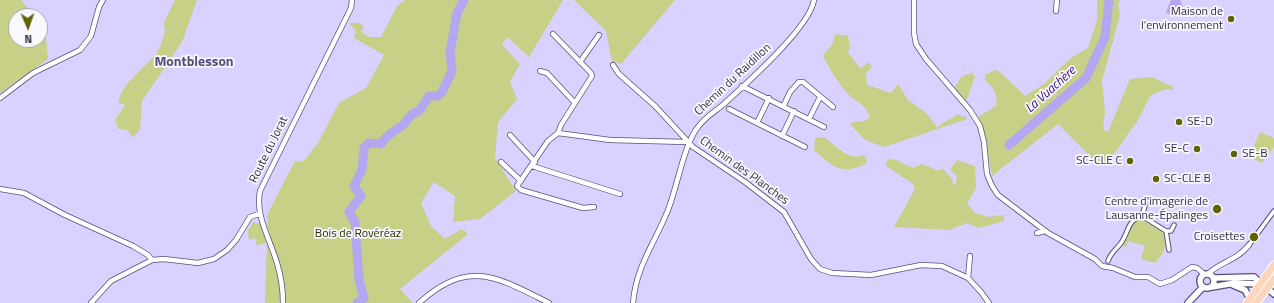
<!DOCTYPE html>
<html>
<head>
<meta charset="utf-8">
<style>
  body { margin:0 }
  #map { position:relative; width:1274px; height:303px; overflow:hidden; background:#d9d1ff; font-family:"Titillium Web",sans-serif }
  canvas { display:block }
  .north { position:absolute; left:8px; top:8px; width:40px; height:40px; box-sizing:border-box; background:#f9f8fe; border:1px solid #aaa7b4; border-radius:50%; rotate:178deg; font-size:11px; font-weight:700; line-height:16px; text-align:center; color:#332e44 }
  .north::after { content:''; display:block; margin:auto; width:14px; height:18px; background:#606400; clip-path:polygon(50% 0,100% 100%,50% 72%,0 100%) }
</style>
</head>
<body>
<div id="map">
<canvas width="1274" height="303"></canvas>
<div class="north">N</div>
</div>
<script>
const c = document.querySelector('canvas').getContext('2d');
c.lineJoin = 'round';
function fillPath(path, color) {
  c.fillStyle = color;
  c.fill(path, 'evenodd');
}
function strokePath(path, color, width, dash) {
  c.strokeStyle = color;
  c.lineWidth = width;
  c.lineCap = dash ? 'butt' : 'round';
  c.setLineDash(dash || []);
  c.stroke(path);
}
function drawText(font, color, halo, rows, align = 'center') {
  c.font = font + ' "Titillium Web",sans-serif';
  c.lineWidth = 3.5;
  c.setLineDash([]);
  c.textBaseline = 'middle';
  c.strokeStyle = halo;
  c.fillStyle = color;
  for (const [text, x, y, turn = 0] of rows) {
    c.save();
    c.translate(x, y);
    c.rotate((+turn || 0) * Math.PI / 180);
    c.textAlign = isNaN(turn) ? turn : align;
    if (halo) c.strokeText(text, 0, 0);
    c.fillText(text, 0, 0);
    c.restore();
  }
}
const green = new Path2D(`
  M0,0H21L34,16H16V40H40V23L45,29L48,59L0,93Z
  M175,0H197L182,42L142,101L140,130L133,137L127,130L119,129L115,120L125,105L119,103C118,97 126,83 131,80L156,54L161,44L165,31L164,23Z
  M405,0H563L529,57L507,37L502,45L520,64L510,82L517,99L498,122L495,158L516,191L480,219L453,222L455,196L434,182L421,203L431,226L445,239L462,229L468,234L400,289L413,303H265L268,213L295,161L303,162L318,143L339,103L366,88L384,55L354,38L356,31L349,23H359L364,26L361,32L370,37H381L397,6Z
  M574,0H675L621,64L612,61L606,31Z
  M1097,0H1120L1118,4L1120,15L1102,81L1105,112L1103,129L1108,132L1130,79L1152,77L1173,87V90L1166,89L1151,95L1138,120L1108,163L1098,164L1058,124L992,176L983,128L978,117L996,106C998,93 994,89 985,80V75L995,70L1000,72L1025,96L1044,84L1071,58L1088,48L1097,20Z
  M835,34L848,36L850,46L848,53L861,69L869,62L872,67L866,73L867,85L891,93L898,84L908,100L927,114L937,127L958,114L962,117L966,116L967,119L884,147L865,140L850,124L857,121L863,122L870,117C864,102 859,105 849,95C838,83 831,71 823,56L833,43Z
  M972,73L975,77L967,99L964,101L954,88L962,76Z
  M1260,132L1274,138V147L1262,163L1249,157Z
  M824,137C835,145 849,162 864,155L867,161L865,164C841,176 832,166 814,150L815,138Z
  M888,159L896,160L913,168L922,164L939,171L942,168L952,179L953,184H956L957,176L950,170L957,160L975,166L976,188L967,203L975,213L988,217L1004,215V221L979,228L966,223L950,230L894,227L915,189L913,184L885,165Z
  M1137,219H1141L1162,231C1168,247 1165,251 1155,263L1141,259L1145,246L1128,241L1126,247L1122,246L1128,229Z
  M253,222L260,224L267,242L257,246L255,238L249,240L248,231Z`);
const water = new Path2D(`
  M1171,0H1180L1182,4L1178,11L1169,14L1166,12Z`);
const river = new Path2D(`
  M1009,145L1086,78L1105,37L1109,0
  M357,303L364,298L359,280L355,222L349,212L361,196L354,186L362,170L364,148L369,143L381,144C388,133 394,132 403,125C409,119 410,113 419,111L429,96H438L442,92L452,71L450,53L457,13L464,0`);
const pedestrian = new Path2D(`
  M1142,216L1146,202
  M1166,231H1171L1174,225
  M1249,245L1274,211
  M1108,261C1111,252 1116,250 1121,243C1129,232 1127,220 1142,216L1166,231L1169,250`);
const minor = new Path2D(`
  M914,0V33L916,44L926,59L970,110L980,126L984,142L987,174L992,186L998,195L1048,233L1095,259L1102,266L1113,268L1135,277H1148L1160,284L1172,280L1192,267L1197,268L1204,274
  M1056,11L1057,0
  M553,34L591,73L592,76L561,125L558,133
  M580,62L599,35
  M613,65L619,74L655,106L693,147L745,182L784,212L811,259L820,269L832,273L871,275L921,265L942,266L968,278L981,292L989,303
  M540,71L547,73L575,103
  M742,86L824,127
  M0,98L33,73L80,50L91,36L99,7L103,0
  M784,105L790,92L799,82H803L833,107
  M729,109L805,147
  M809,119L820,97
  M757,123L769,98
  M510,135L535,162
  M782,136L794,111
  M501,162L521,181
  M532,166L620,194
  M0,189L24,193L65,215L133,246L148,255L152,260
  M594,207L583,208L521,190L517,186L548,141L558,133L610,140L687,142
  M1037,233L1045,231
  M1209,273C1222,261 1236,261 1249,245
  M968,278L970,256
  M91,303L111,281L152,260L164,259L198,263L214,259L227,250L236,240L250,217L259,214
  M283,303C283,289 281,276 277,263C270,239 255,216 260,191L351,8L352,0
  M419,303C468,258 497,277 549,303
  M633,303C636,266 655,243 668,210C677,188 684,144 698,127C705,117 716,111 725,103C747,83 810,27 814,0`);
const tertiary = new Path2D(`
  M1200 281a7 7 0 1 1 14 0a7 7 0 1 1-14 0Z
  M1215,278L1254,277L1261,284
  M1233,285L1245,290L1250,299
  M1212,287L1235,283L1261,284
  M1267,288L1274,294
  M1188,303L1203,287`);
const primary = new Path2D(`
  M1247,303L1274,265
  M1256,303L1274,279`);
const markers = [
  [1231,19,4,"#606400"],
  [1179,122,4,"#606400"],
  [1197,149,4,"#606400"],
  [1234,154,4,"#606400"],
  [1130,161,4,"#606400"],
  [1156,179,4,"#606400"],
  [1217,209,5,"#606400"],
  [1254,237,5,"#606400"]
];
const poiNames = [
  ["Maison de",1223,12],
  ["l'environnement",1223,26],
  ["SE-D",1187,122,"left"],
  ["SE-C",1189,149],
  ["SE-B",1242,154,"left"],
  ["SC-CLE C",1122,161],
  ["SC-CLE B",1164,179,"left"],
  ["Centre d'imagerie de",1208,202],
  ["Lausanne-Épalinges",1208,216],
  ["Croisettes",1245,237]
];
const streetNames = [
  ["Chemin du Raidillon",733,80,-43],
  ["Route du Jorat",269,150,-64],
  ["Chemin des Planches",744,171,36]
];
const parkNames = [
  ["Bois de Rovéréaz",358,234]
];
const waterNames = [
  ["La Vuachère",1051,90,-42]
];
const quarterNames = [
  ["Montblesson",194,63]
];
fillPath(green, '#c8cf86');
fillPath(water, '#b5a6f1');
strokePath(river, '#b5a6f1', 9);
strokePath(pedestrian, '#584e7e', 5.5);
strokePath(minor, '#584e7e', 6);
strokePath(tertiary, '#584e7e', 8);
strokePath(primary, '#fff', 9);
strokePath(pedestrian, '#fff', 3.5);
strokePath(minor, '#fff', 4.5);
strokePath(tertiary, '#fff', 5.5);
strokePath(primary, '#fdd5bc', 7);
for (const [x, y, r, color] of markers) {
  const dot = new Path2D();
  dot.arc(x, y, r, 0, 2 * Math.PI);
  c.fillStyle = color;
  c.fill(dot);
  strokePath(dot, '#f9f8fe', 1.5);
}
drawText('12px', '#332e44', '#f9f8fe', poiNames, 'right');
drawText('12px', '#332e44', '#f9f8fe', streetNames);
drawText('12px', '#2d2f00', '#f9f8fe', parkNames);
drawText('italic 13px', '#3a0b7b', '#f9f8fe', waterNames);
drawText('bold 14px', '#574c7c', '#f9f8fe', quarterNames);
</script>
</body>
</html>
